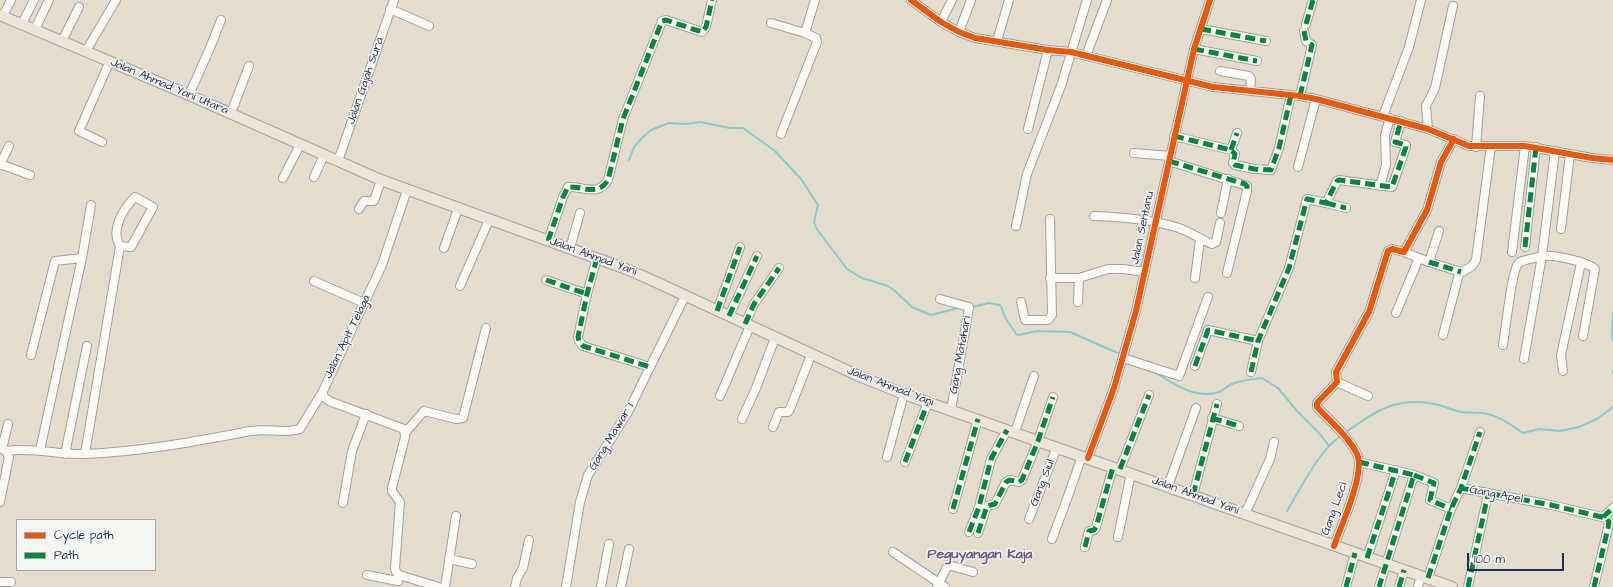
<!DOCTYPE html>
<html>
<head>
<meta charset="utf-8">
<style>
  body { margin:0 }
  #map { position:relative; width:1613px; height:587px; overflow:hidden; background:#e4dccc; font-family:"Architects Daughter",sans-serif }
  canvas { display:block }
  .legend { position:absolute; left:16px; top:519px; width:140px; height:52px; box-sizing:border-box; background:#f6f6f2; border:1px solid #9ea6b7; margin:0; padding:5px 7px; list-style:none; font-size:12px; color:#1b2f5e }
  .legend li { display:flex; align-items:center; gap:8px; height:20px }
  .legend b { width:20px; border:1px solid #9ea6b7 }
  .scale { position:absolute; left:1467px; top:553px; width:97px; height:18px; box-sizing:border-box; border:2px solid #1b2f5e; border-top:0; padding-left:5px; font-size:12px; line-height:14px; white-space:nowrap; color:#1b2f5e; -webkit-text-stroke:3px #f6f6f2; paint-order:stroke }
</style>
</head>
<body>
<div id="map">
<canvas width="1613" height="587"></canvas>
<ul class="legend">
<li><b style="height:5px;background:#e8590c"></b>Cycle path</li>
<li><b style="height:5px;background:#00873e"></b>Path</li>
</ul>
<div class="scale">100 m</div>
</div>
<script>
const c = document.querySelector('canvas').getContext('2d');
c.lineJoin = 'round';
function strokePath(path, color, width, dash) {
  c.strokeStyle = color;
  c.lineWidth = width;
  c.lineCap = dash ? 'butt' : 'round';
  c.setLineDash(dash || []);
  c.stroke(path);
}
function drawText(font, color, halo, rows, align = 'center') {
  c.font = font + ' "Architects Daughter",sans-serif';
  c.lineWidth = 3;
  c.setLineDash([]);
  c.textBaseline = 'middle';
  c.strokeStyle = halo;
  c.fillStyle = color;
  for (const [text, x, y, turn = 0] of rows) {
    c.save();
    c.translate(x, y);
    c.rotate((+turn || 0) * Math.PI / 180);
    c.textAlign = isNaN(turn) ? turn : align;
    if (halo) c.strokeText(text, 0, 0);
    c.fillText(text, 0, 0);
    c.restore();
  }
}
const stream = new Path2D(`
  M629,160L634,147L642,138L651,130L669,123L687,124L700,122L730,128H743L775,151L801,179L818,205L814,222L816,228L847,269L862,278L888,286L894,290L912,307L931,315L958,308
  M972,307L989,303L1000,305C1003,309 1003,313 1005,317C1008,323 1013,328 1016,334L1019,335L1036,331L1070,332L1120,354
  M1613,312L1612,335L1613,341
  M1153,371C1172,383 1195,400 1219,392C1224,390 1227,386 1232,384C1242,380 1252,379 1262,378L1278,388L1297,411L1319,433L1329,446
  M1613,371V373
  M1346,432C1376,411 1396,396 1435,404C1444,406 1452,410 1461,412C1468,413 1475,412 1482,413C1498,415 1510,424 1523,433L1539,429L1560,431L1579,427L1597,419L1613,407
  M1287,511C1302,487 1318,451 1342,435`);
const minor = new Path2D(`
  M911,0L941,22L959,32L975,38L1048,50L1071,52L1213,87L1300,96L1316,99L1428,129L1469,146H1525L1592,158L1613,160
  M390,9L429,26
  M3,16L11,0
  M941,22L952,0
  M771,23L805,33
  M22,24L34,0
  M1306,24L1313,0
  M35,29L49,0
  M1201,29L1266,41
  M959,32L971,0
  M62,41L79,7
  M997,41L1009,0
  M1194,49L1257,61
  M86,51L116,0
  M1086,56L1107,0
  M1220,71L1249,76L1251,79L1250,90
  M189,95L210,48L221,20
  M1300,96L1312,45L1306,41L1304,31
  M231,113L249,66
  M1383,116L1409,47L1421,0
  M1028,129L1048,50
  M1428,129L1426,106L1435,88L1453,6
  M781,134L817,42L816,38L805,33L815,0
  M1174,136L1231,150L1235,154L1233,163L1235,165L1254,169L1271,170L1279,148L1291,95
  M102,142L79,131L110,61
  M1476,147L1480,96
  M1231,150L1237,133
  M1134,153L1170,156
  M338,161L394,0
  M1169,161L1247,186V191L1227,273
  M0,164L30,175
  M0,165L9,146
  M1298,167L1316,99
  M314,177L324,155
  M283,178L300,145
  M1380,186L1386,165L1385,135L1390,118
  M1326,203L1346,208
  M359,209L364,201H374L381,180
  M1221,213L1228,179
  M1094,216C1122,217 1149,219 1176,227C1189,231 1200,239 1212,244L1216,242L1220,223
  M1016,226L1027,174L1061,86L1087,0
  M1561,229L1570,154
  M548,241L563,197L568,187C583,186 598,197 608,180L623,119L662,21L666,20L702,32L706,27L712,0
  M1525,247L1536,147
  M444,248L458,209
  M570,248L580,213
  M1512,252L1525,146
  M597,258L587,294L578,337L579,341L583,346L650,367
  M1419,258L1429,262L1439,231
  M1429,262L1461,272
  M1050,278H1079L1108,269H1123L1145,272
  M1195,278L1200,239
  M546,280L587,294
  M314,281L364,303
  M460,286L489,220
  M940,299L969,307V308L951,410
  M1021,302L1025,320H1048L1052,315L1050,219
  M1078,302L1079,278
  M717,311L740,247
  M1396,313L1419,258L1404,252
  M729,316L757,256
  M745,324L754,304L779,268
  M1443,335L1459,274L1472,266L1476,260L1491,146
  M1503,345C1505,333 1512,270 1518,264C1520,260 1537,258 1542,256L1555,151
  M31,355L55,261L82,258
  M1123,358L1179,376L1208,297
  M1524,359L1542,256C1554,255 1586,261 1595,269L1583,336
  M1195,366L1208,330L1258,341
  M1563,371L1561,355L1581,263
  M1251,372L1258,341L1289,268L1307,199L1326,203L1337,181L1339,180L1392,187L1406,147V145L1395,142L1401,121
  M1337,382L1368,396
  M720,396L750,326
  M1212,418L1239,426
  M742,419L756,388L775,338
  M773,427L779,412H788L790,409L811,355
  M1015,432L1034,376
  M405,433L424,411L456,419L463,418L486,328
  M0,448L6,451L9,457L0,502
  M2,449L8,424
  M40,450L82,258L91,205
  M6,451C33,447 59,455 85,454C141,452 197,441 251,431C268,428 284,434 300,429L323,391
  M65,454L87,346
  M85,454L120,246C110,230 123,209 135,197L153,207L131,247L120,246
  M887,457L904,394
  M1088,458L1114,388L1136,311L1194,49L1210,0
  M905,462L928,402
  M1359,462L1414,475L1379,587
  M1120,469L1149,395
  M1414,475L1434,483L1430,500L1451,509
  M1168,486L1196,408
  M1461,488L1551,505L1606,518L1609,522L1608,528L1594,587
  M1193,495L1217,404
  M343,503L352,451L366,414
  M953,509L978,419
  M1245,514L1270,459L1274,442
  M1603,517L1613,508
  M1029,519L1057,447
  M969,532L979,507L991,459L1007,430
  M978,533L987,506L995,504L1006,482L1010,480L1019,482L1022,480L1038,441L1053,397
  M1118,537L1131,473
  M1052,539L1067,499L1082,456
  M1334,546C1341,526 1366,472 1357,454C1348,436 1331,422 1317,407V403L1337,382L1336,372L1369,312L1388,251L1392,249L1404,252L1427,210L1441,162L1454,139
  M1085,547L1089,531L1094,530L1096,527L1113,467
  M893,552L945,587
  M1367,558L1396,470
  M449,559L472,564
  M367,575L398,581
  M399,575L396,572L395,568L400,502L392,491V488L405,437L404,429L329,401L323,396V391L382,265L407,190
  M399,575L439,587
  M1428,578L1451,509L1461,488L1480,432
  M0,582H11
  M445,587L456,516
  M515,587L517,578L523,568L529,540
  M566,587L580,502L588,475L628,412L685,296
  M601,587L609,544
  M621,587L629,549
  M937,587L948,565L973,572
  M1346,587L1355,553
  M1399,587L1404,570
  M1418,587L1421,576
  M1468,587L1488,494`);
const major = new Path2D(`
  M0,15L189,95L381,180L621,267L645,277L859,376L904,394L1452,587`);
const quiet = new Path2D(`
  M1306,24L1313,0
  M1201,29L1266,41
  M1194,49L1257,61
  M1300,96L1312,45L1306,41L1304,31
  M1174,136L1231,150L1235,154L1233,163L1235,165L1254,169L1271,170L1279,148L1291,95
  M1231,150L1237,133
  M1169,161L1245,184L1247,186V191
  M1326,203L1346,208
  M548,241L563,197L568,187C583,186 598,197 608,180L623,119L662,21L666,20L702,32L706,27L712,0
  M1525,247L1536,147
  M597,258L587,294L578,337L579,341L583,346L650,367
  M1429,262L1461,272
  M546,280L587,294
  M717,311L740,247
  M729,316L757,256
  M745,324L754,304L779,268
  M1195,366L1208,330L1258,341
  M1251,372L1258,341L1289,268L1307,199L1326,203L1337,181L1339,180L1392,187L1406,147V145L1395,142L1401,121
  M1212,418L1239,426
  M905,462L928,402
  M1359,462L1414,475L1379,587
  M1120,469L1149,395
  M1414,475L1434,483L1430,500L1451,509
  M1461,488L1551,505L1606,518L1609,522L1608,528L1594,587
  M1193,495L1217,404
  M953,509L978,419
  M1603,517L1613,508
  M969,532L979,507L991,459L1007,430
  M978,533L987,506L995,504L1006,482L1010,480L1019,482L1022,480L1038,441L1053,397
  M1085,547L1089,531L1094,530L1096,527L1113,467
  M1367,558L1396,470
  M1428,578L1451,509L1461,488L1480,432
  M1346,587L1355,553
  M1399,587L1404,570
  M1468,587L1488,494`);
const cycleway = new Path2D(`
  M911,0L941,22L959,32L975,38L1048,50L1071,52L1213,87L1300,96L1316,99L1428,129L1469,146H1525L1592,158L1613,160
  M1088,458L1114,388L1136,311L1194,49L1210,0
  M1334,546C1341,526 1366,472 1357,454C1348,436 1331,422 1317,407V403L1337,382L1336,372L1369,312L1388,251L1392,249L1404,252L1427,210L1441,162L1454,139`);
const streetNames = [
  ["Jalan Gajah Sura",366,81,-71],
  ["Jalan Ahmad Yani Utara",169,87,23],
  ["Jalan Sentanu",1143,228,-78],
  ["Jalan Ahmad Yani",593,257,20],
  ["Jalan Apit Telaga",348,337,-64],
  ["Gang Matahari",961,355,-80],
  ["Jalan Ahmad Yani",890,387,21],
  ["Gang Mawar I",612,437,-59],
  ["Gang Siul",1043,483,-69],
  ["Gang Apel",1496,495,11],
  ["Jalan Ahmad Yani",1195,496,20],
  ["Gang Leci",1335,509,-70]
];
const quarterNames = [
  ["Peguyangan Kaja",980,555]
];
strokePath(stream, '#83ccd0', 2);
strokePath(minor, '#a3a19e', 10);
strokePath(major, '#a3a19e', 12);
strokePath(minor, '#fbfaf7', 8);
strokePath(major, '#ede4dc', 10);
strokePath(quiet, '#00873e', 5, [10, 5]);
strokePath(cycleway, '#e8590c', 6);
drawText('12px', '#1b2f5e', '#f6f6f2', streetNames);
drawText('bold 14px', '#635888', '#f6f6f2', quarterNames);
</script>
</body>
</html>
